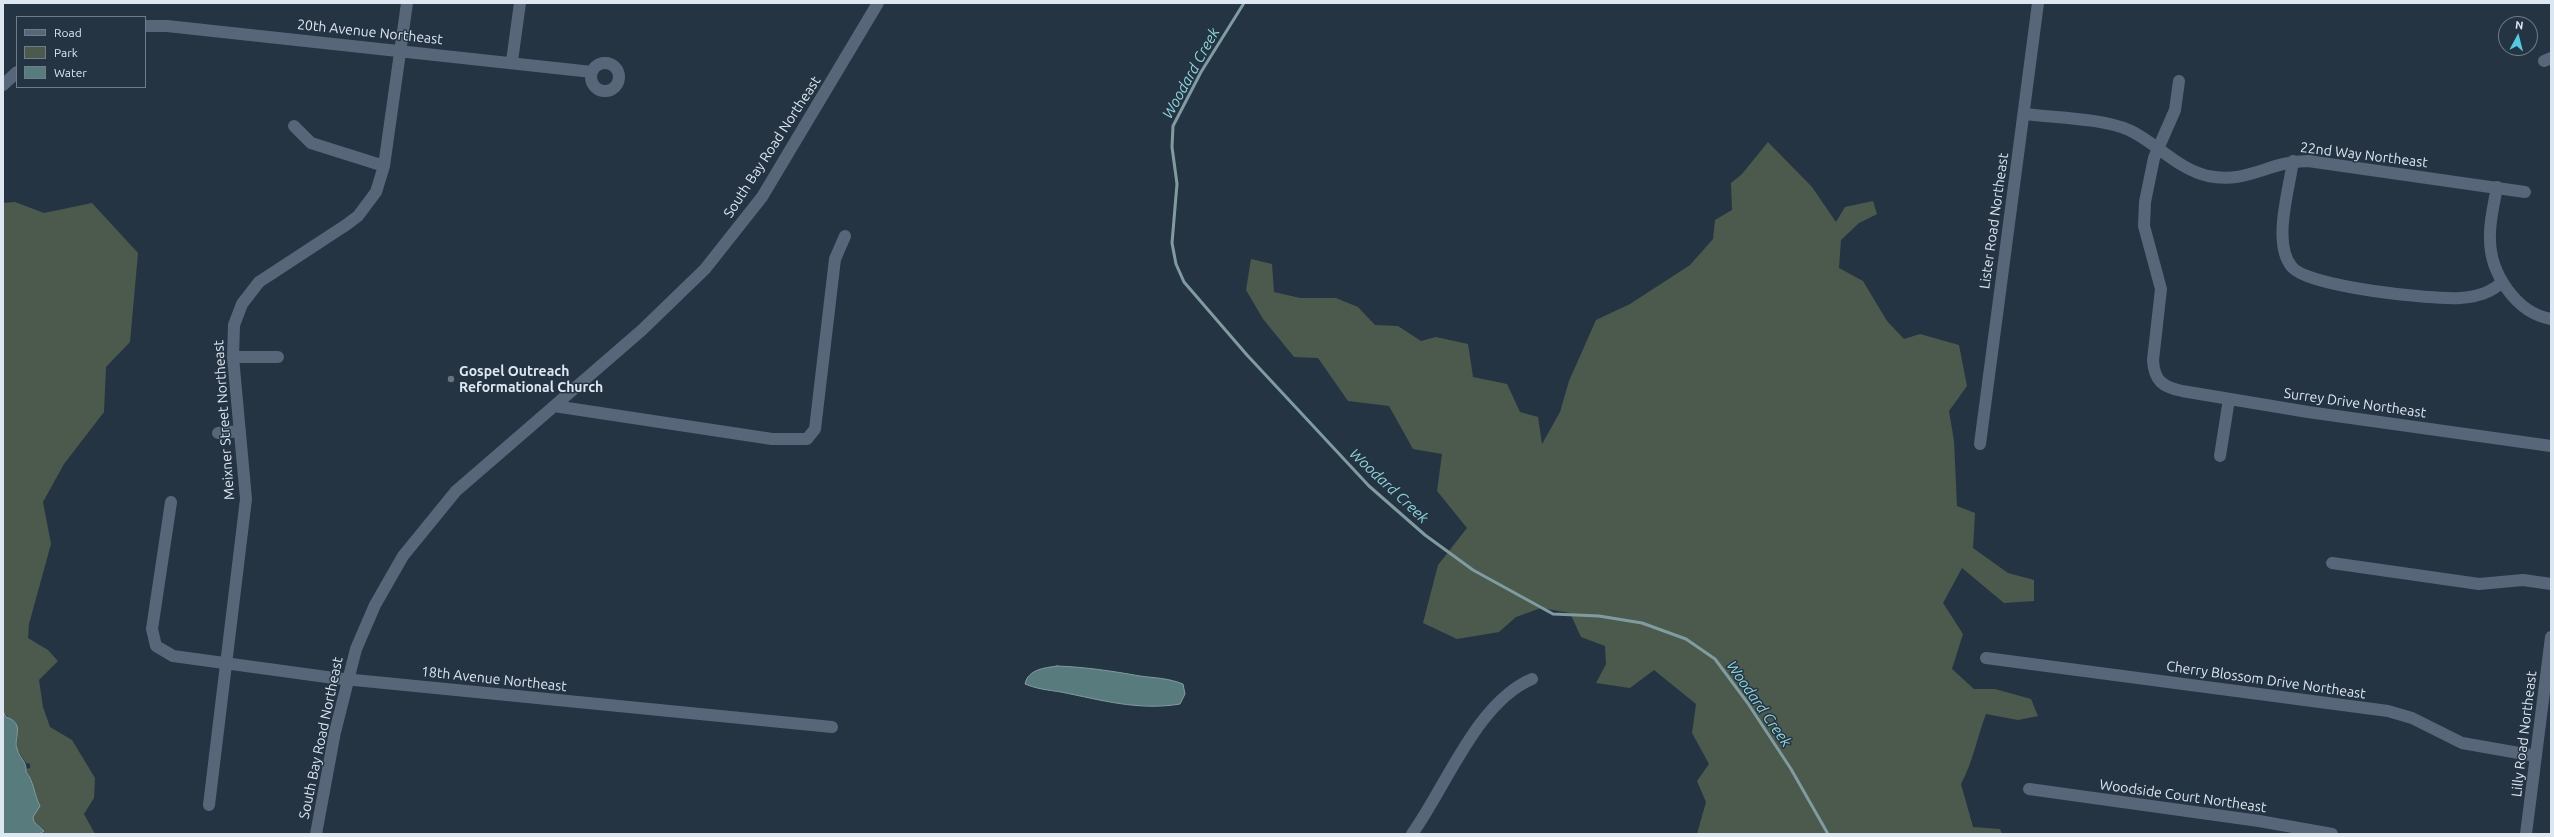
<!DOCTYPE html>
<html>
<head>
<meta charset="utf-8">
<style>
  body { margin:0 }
  #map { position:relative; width:2554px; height:837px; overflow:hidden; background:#253443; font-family:Ubuntu,sans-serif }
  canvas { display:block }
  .frame { position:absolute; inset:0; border:4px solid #dde7f1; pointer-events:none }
  .legend { position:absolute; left:16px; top:16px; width:130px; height:72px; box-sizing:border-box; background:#253443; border:1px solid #6f7c89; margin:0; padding:5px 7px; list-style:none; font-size:12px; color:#dde7f1 }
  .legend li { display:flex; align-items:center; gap:8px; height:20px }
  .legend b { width:20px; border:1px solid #6f7c89 }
  .north { position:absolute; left:2498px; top:16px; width:40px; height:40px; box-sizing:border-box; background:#253443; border:1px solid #6f7c89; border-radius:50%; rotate:7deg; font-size:11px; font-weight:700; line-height:16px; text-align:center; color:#dde7f1 }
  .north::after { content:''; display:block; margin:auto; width:14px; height:18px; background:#56c9e0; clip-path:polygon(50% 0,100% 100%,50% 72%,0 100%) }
</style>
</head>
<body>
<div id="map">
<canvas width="2554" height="837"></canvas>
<div class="frame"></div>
<ul class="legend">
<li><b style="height:5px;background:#576779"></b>Road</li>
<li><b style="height:11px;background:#4b5a4d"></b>Park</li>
<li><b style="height:11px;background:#587c7e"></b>Water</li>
</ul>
<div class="north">N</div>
</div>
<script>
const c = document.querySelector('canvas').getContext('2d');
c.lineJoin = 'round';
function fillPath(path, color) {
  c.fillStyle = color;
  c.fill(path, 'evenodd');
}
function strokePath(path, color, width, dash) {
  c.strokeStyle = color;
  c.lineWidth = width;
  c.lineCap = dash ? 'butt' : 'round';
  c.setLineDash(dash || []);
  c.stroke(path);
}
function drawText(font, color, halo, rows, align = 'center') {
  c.font = font + ' Ubuntu,sans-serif';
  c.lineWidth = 3;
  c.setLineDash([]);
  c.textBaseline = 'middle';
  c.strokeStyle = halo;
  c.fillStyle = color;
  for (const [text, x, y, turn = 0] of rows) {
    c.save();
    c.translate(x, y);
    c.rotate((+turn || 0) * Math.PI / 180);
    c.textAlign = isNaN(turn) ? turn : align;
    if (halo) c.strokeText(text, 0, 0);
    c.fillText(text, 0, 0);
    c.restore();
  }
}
const green = new Path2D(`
  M1768,142L1812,187L1836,222L1845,207L1873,201L1877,214L1859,223L1841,240L1839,268L1863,281L1887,321L1904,339L1920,334L1959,345L1967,386L1949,411L1954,441L1957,506L1975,513L1973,548L2008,573L2034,580V601L2004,603L1962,568L1943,603L1963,634L1952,669L1974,689H1995L2031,699L2038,716L2018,720L1986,714C1977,737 1973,762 1961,784L1973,827L2000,829L2002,834H1697L1706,802L1697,781L1709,764L1692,733L1696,704L1654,670L1630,688L1596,683L1606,664L1605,646L1581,637L1570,613L1541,608L1516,617L1499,632L1457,639L1423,623L1438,565L1467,528L1437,491L1442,454L1413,449L1389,406L1348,401L1318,358L1294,357L1263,319L1246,290L1251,259L1272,264L1274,292L1300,298H1336L1358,307L1375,325L1398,326L1421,341L1436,337L1468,344L1473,377L1507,384L1520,412L1538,417L1542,444L1560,412L1569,381L1596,320L1630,304L1690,265L1713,239L1715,220L1732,210L1731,183L1742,174Z
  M15,202L44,213L92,203L138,253L130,342L106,367L104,412L64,464L43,502L51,544L29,624L28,638L48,650L58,661L39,680L43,707L50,727L72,740L95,778L94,798L84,814L95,834H39L44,830L34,822L33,817L40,806C34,795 34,781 26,772V769L30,768V764L26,763L16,748C20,729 14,725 3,711V203Z`);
const water = new Path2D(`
  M1057,666C1085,667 1112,671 1140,676C1155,678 1168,678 1183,684L1185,694L1180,704C1139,711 1101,700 1061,692C1048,690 1037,689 1025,684C1028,669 1045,668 1057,666Z
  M3,711L6,717C26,724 13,737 17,749C20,759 27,761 26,772C34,781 34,795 40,806L33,817L34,822L44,831L39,834H3Z`);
const stream = new Path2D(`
  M1244,3L1201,72L1173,126L1172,147L1177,184L1172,243L1176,264L1184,282L1247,355L1369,486L1425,535L1473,570L1553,614L1599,616L1642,623L1686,639L1715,659L1747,702L1791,769L1828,834`);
const minor = new Path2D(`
  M145,26H167L592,72
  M512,61L520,3
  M2544,61L2551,58
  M591 77a14 14 0 1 1 28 0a14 14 0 1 1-28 0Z
  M2179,81L2175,110L2154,158L2145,202L2144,226L2161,289L2153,360C2154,381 2163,387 2182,391L2308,412L2551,446
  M3,85L17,72
  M2025,114C2056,118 2100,118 2129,130C2157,143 2177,169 2208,176C2249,184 2269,161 2308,161L2525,192
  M294,126L311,143L384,166
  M2293,161C2289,190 2272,244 2292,267C2308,287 2433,300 2460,298C2476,297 2491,293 2502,282
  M2497,187C2494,204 2489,222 2490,239C2490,273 2516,313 2551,319
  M233,357H278
  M554,406L772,439H807L815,429L835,259L845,236
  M218,433L240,431
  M1980,444L2038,3
  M2220,456L2229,399
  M171,502L152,629L156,646L173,656L334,678L832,727
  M2332,563L2479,584L2523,580L2551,584
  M1986,658L2388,711L2412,718L2462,743L2536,756
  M2029,789L2259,821L2332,834
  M209,805L246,499L233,357L234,325L242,304L259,282L346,225L358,216L376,192L384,166L407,3
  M316,834L335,732L356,649L375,605L403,556L456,491L642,330L705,269L762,197L878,3
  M1412,834C1446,787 1477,702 1532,679
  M2526,834L2551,637`);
const markers = [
  [451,379,4,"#6b7280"]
];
const streetNames = [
  ["20th Avenue Northeast",370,32,6],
  ["South Bay Road Northeast",772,147,-57],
  ["22nd Way Northeast",2364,155,7],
  ["Lister Road Northeast",1994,221,-82],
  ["Surrey Drive Northeast",2355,403,8],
  ["Meixner Street Northeast",224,420,-94],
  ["18th Avenue Northeast",494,679,6],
  ["Cherry Blossom Drive Northeast",2266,680,8],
  ["Lilly Road Northeast",2524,734,-83],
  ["South Bay Road Northeast",321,738,-78],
  ["Woodside Court Northeast",2183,796,8]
];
const poiNames = [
  ["Gospel Outreach",459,371],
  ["Reformational Church",459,387]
];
const waterNames = [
  ["Woodard Creek",1191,73,-61],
  ["Woodard Creek",1389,486,43],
  ["Woodard Creek",1759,704,55]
];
fillPath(green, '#4b5a4d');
fillPath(water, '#587c7e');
strokePath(water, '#809ca0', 1);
strokePath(stream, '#809ca0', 3);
strokePath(minor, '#576779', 12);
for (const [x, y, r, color] of markers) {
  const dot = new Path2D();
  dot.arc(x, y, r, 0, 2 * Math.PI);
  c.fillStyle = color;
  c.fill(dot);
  strokePath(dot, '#253443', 1.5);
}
drawText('14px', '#dde7f1', '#253443', streetNames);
drawText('bold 14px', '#dde7f1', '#253443', poiNames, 'left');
drawText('italic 15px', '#8ed4d9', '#253443', waterNames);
</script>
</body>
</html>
